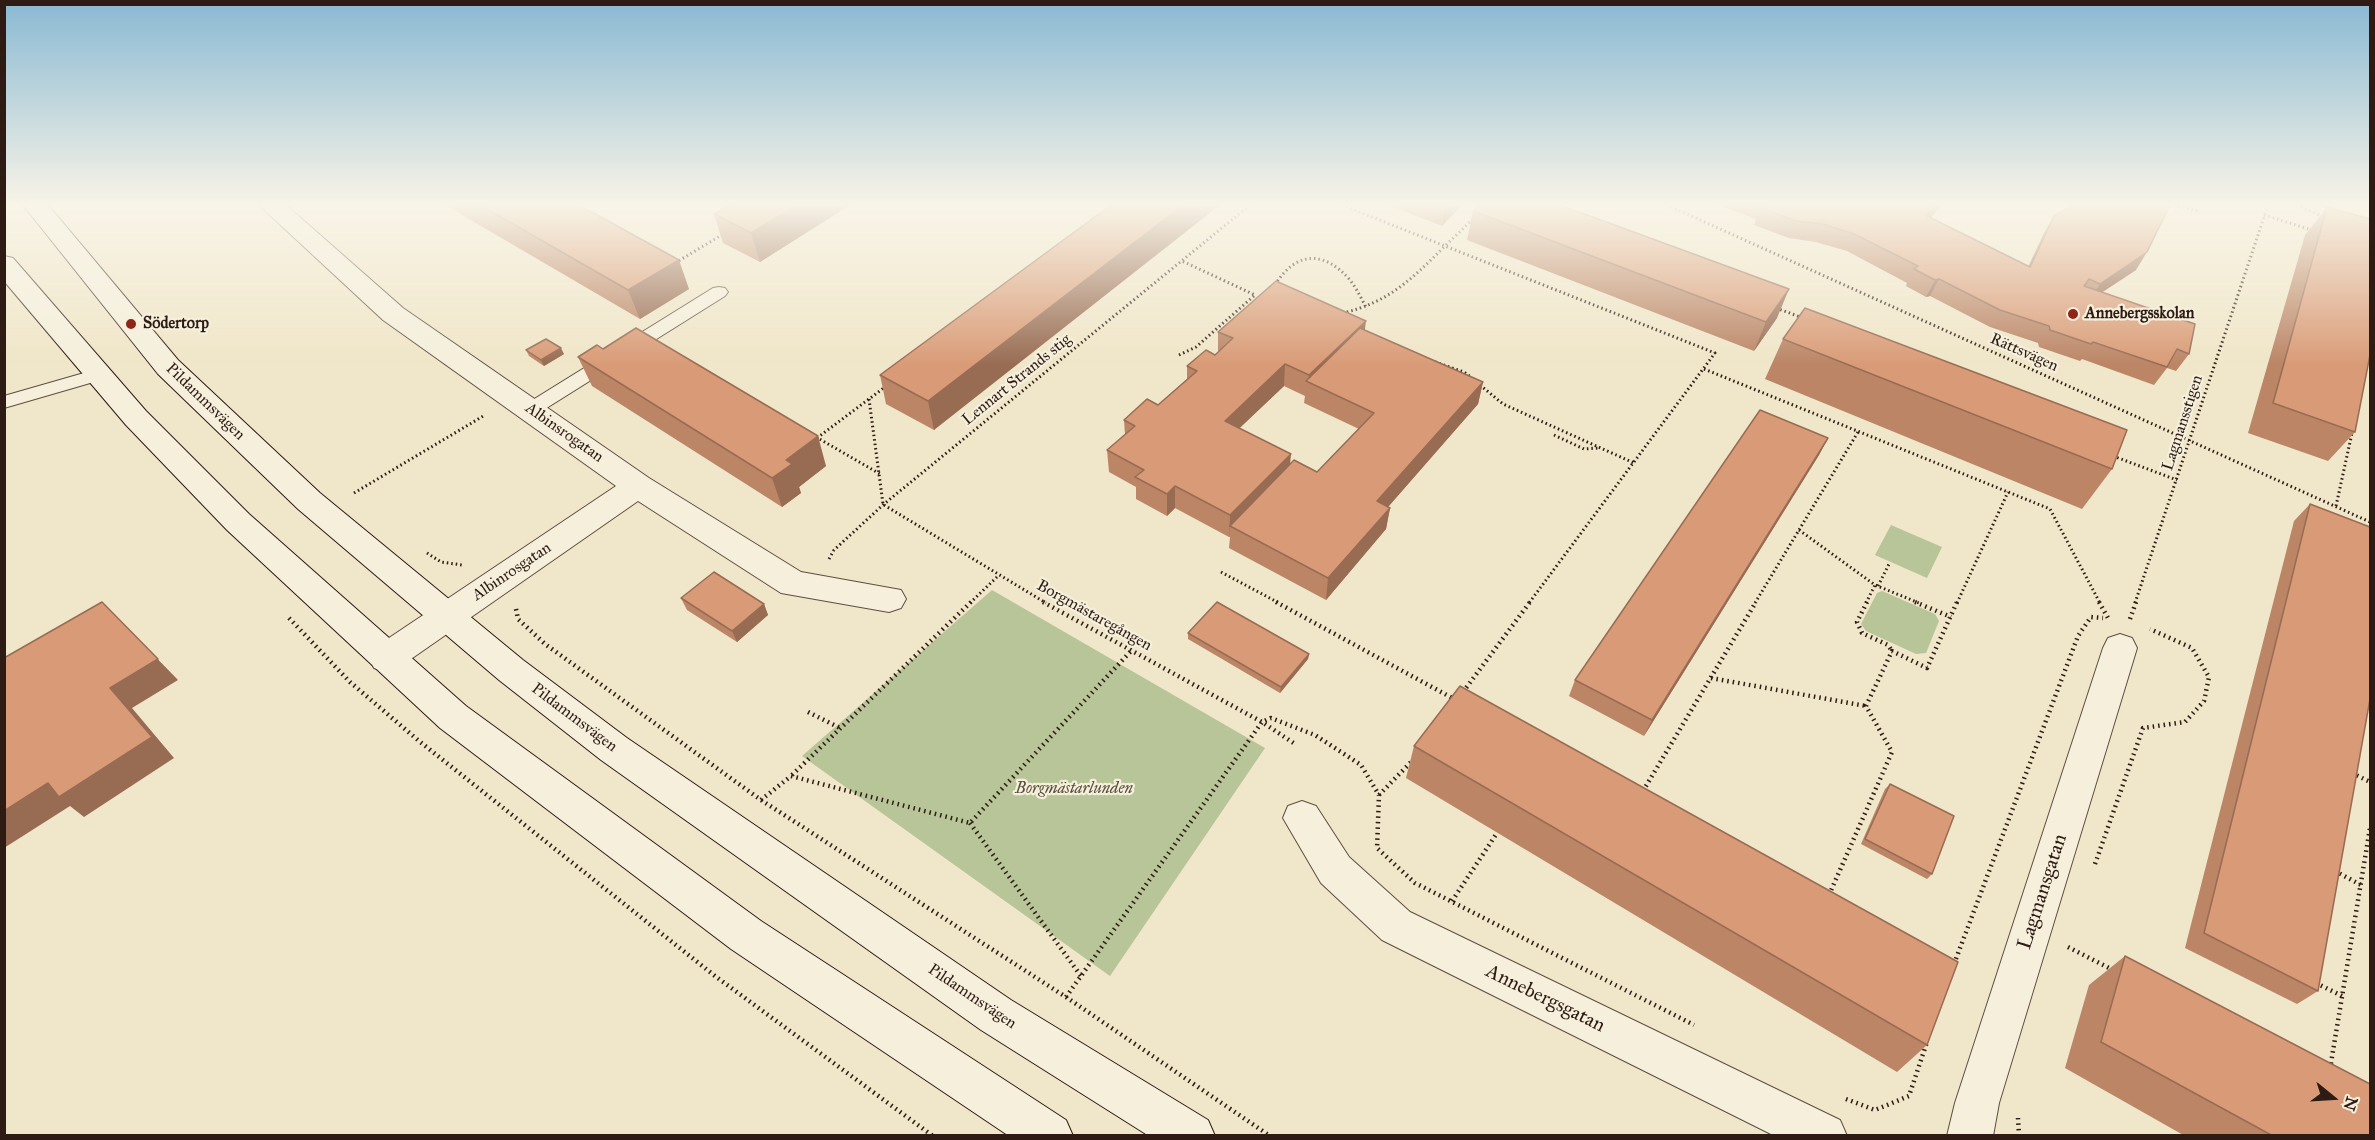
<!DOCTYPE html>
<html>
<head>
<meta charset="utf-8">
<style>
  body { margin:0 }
  #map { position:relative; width:2375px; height:1140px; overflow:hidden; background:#f0e6c9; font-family:"IM FELL Great Primer",serif }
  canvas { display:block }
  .frame { position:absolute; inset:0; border:6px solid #2d1b14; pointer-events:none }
  .north { position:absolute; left:2303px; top:1068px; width:60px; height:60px; -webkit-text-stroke:4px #f5efdc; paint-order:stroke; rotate:108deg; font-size:16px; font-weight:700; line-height:24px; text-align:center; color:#2d1b14 }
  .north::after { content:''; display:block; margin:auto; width:21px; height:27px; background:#2d1b14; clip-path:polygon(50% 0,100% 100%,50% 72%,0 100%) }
</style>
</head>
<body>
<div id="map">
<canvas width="2375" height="1140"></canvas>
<div class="frame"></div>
<div class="north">N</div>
</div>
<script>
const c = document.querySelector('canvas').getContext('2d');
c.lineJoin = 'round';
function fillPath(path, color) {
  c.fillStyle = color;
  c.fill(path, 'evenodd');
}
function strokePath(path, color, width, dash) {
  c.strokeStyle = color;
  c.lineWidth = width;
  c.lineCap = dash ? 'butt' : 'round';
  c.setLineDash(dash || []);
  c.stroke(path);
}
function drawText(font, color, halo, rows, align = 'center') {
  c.font = font + ' "IM FELL Great Primer",serif';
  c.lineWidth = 4.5;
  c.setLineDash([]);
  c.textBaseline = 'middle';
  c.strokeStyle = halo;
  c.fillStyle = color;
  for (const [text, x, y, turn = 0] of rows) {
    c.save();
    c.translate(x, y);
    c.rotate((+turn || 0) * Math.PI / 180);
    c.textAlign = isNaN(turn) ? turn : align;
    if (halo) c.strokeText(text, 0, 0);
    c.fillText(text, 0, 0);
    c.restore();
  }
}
const green = new Path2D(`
  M1891,525L1942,547L1927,578L1875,555Z
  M992,590L1265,748L1110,976L802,756Z
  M1882,591L1935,614L1939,621L1926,653L1916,654L1866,631L1861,624L1877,593Z`);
const pathFar1 = new Path2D(`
  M1342,205L1445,246C1412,279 1389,302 1343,313
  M1667,205L2370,522
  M2174,205L2198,211
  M2297,205L2324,217
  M2264,215L2312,230
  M1473,219L1445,246L1715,353L1529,603
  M675,263L725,233
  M1275,285C1296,251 1324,250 1350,280C1357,289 1362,300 1367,309
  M1776,308L1803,318
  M1179,355L1196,347L1255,295L1182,261
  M1435,362L1464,372L1472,378
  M1704,369L2050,509L2100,603
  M1480,385L1503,404L1634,463
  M869,399L883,504
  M1554,435L1584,449L1598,448
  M816,437L880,474
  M817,438L885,387
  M2113,456L2177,480
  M354,493L485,415
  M884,505L1046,603
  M2336,506L2352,433
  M1799,530L1875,585L1919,603
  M427,553L441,562L462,565
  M829,559L834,550L884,504L1250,205
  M1221,572L1279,603
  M1878,586L1890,562
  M970,603L998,576
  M1755,603L1858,432
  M1866,603L1875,585
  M1957,603L2008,492
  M2135,603L2268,205`);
const path = new Path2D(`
  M1043,602L1262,722L1295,744
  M1276,602L1454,699
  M1867,602L1857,622L1862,633L1888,645L1892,651
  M1915,602L1951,617
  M2099,602L2108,618
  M516,609L518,619L545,644L761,800L1066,997L1270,1136
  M289,618L350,682L419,741L715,976L933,1136
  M2130,619L2136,602
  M1711,678L1866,706
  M1463,692L1530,602
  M808,712L840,728
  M2352,773L2370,782
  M792,775L971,602
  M1643,791L1756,602
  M1379,795L1412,761
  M761,800L791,776L970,823L1131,651
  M970,823L1081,976
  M2095,864L2143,728L2185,722L2204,701L2209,677L2192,648L2150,629
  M2335,871L2361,885
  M1829,895L1892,752L1866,706L1892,651L1927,668L1957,602
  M1452,901L1497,833
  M2068,947L2113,970
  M1954,964L2078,636L2091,617L2103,618
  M2316,983L2342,996
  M1066,997L1262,722L1271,718L1315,735L1361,765L1379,795L1377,848L1415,883L1694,1025
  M2330,1069L2370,828
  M1846,1099L1875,1110L1909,1096L1927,1042
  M2018,1118L2019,1136`);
const lane = new Path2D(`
  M719,287L725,288L728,292L725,296L537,414L530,416L523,414L521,410L523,406L713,288Z
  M98,369L104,371L107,375L104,379L4,408V396Z`);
const street = new Path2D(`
  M259,205H286L403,308L649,478L801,572L901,590L906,599L901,608L889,612L781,593L638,501L398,668L386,672L374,668L369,658L374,648L616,486L383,320Z
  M2120,634L2132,638L2137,648L1999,1103L1993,1136H1947L1955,1103L2103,648L2108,638Z
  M1302,801L1316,806L1349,857L1410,912L1840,1120L1847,1136H1775L1382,940L1321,883L1283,818L1288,806Z`);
const secondary = new Path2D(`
  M23,205H48L178,360L320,493L523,660L627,738L1011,1000L1208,1120L1215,1136H1149L981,1030L601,760L499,680L298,509L158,374Z
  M4,256L13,258L146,411L249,514L466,706L761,921L1066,1120L1073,1136H1009L731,949L440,728L227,530L126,425L4,281Z`);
const wall = new Path2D(`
  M445,205H579L689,289L640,319Z
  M729,205H850L760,262L723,243L714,214Z
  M1111,205L934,430L886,404L880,375Z
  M1388,205H1462L1442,226Z
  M1718,205H1942L1931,218L2028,267L2044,233L2054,216L2136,270L2102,292L2189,354L2176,371L2167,368L2154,385L2082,359L2080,361L2039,347L2038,343L1990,327L1930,296L1926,297L1906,286L1907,283L1847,251L1816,242L1789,238L1754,225L1756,219Z
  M2327,207L2355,432L2328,461L2248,433L2305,235Z
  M1473,211L1777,318L1754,351L1467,240Z
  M1364,330L1483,382L1478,404L1388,507L1390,508L1386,529L1326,600L1229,548L1230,537H1229L1175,508L1167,516L1136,499V487L1109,472L1107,450L1125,435L1124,420L1158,405L1187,379V366L1215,355L1218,352V332ZM1284,386L1305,396L1304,403L1359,429L1317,472L1290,464L1239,428Z
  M1783,339L2112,469L2082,509L1765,379Z
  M603,349L826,466L799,487L801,493L782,507L592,386L578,357Z
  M526,350L564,354L544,366L529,356Z
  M1828,438L1819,455L1644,736L1569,696L1575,680Z
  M2310,504L2318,991L2297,1004L2185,948L2294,521Z
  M681,598L764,604L768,615L737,642L687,610Z
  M1188,633L1309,654L1308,659L1280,693L1188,639Z
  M1414,746L1927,1045L1897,1072L1406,778Z
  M1890,784L1932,874L1927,879L1861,844L1885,789Z
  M2125,956L2370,1136H2185L2065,1068L2089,985Z`);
const shadedWall = new Path2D(`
  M797,205H850L760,262L751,233Z
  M1183,205H1220L934,430L928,401Z
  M1445,205H1462L1442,226Z
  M1935,205H1942L1917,232L1925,215Z
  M2147,252L2136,270L2089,301L2100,284Z
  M679,260L689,289L640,319L628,290Z
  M1939,279L1930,296L1926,297L1935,280Z
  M1789,289L1777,318L1754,351L1766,322Z
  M1366,321L1363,343L1308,382L1309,375Z
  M561,348L564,354L544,366L541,360Z
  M1285,364L1284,386L1224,443L1225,421Z
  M1483,382L1478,404L1374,523L1377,501Z
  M818,436L826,466L799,487L801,493L782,507L772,478L786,460Z
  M1828,438L1819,455L1644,736L1652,720Z
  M1291,454L1289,476L1230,526L1229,537L1230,515Z
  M1175,486V508L1167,516V494Z
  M1390,508L1386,529L1326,600L1328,578Z
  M102,602L178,680L132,708L174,758L84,817L70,806L4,848V811L110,688Z
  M764,604L768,615L737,642L732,631Z
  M1309,654L1308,659L1280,693L1281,687Z`);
const building = new Path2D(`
  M480,205H579L679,260L628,290Z
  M729,205H797L751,233L714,214Z
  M1111,205H1183L928,401L880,375Z
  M1479,205H1560L1789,289L1766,322L1473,211Z
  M1761,205H1935L1925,215L2030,267L2054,216L2072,205H2170L2147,252L2100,284L2089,279L2084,286L2195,324L2189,354L2177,349L2167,367L2093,342L2091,344L2050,330L2049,326L2000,310L1939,279L1935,280L1914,269L1918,266L1854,234L1823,224L1796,221L1761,208Z
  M2327,207L2370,219V355L2355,432L2273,403Z
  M1276,281L1366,321L1309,375L1285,364L1225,421L1291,454L1230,515L1175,486L1167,494L1135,477L1144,470L1107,450L1135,426L1124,420L1147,399L1158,405L1197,371L1187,366L1206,350L1215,355L1233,338L1218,332Z
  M1805,308L2127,430L2112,469L1783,339Z
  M636,328L818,436L786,460L792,464L772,478L578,357L597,345L603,349Z
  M1360,328L1483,382L1377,501L1390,508L1328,578L1230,526L1294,460L1317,472L1374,413L1306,381Z
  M546,339L561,348L541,360L526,350Z
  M1760,410L1828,438L1652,720L1575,680Z
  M2310,504L2370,527V699L2318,991L2204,933Z
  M714,572L764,604L732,631L681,598Z
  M102,602L158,659L110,688L152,737L59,797L48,783L4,811V658Z
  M1217,602L1309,654L1281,687L1188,633Z
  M1460,686L1958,962L1927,1045L1414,746Z
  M1890,784L1954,816L1932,874L1865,839Z
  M2125,956L2370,1084V1136H2273L2101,1042Z`);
const markers = [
  [2073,314,6,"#8f2418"],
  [131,324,6,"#8f2418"]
];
const poiNames = [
  ["Annebergsskolan",2085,314],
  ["Södertorp",143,324]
];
const streetNames = [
  ["Rättsvägen",2024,353,24],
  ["Lennart Strands stig",1017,380,-39],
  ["Pildammsvägen",205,402,44],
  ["Lagmansstigen",2183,423,-72],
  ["Albinsrogatan",564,433,35],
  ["Albinrosgatan",512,572,-34],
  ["Borgmästaregången",1094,616,29],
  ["Pildammsvägen",574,718,37],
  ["Pildammsvägen",972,997,34]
];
const parkNames = [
  ["Borgmästarlunden",1074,789]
];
const nearStreetnames = [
  ["Lagmansgatan",2043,892,-72],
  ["Annebergsgatan",1545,999,26]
];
fillPath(green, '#b8c598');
strokePath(lane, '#5e4e41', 2);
strokePath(street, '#5e4e41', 2);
strokePath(secondary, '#2d1b14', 2);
strokePath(pathFar1, '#2d1b14', 3, [1.5, 3]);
strokePath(path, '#2d1b14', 4.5, [1.5, 4]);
fillPath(lane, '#f5efdc');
fillPath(street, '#f5efdc');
fillPath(secondary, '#f5efdc');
fillPath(wall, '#bb8566');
fillPath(shadedWall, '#986c53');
fillPath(building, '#d99b77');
strokePath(building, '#986c53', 1.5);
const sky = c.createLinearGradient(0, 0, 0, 365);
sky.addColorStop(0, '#89b9d3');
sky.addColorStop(0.56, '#f8f4e7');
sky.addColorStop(1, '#f8f4e700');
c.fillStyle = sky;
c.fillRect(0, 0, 2375, 365);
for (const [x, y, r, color] of markers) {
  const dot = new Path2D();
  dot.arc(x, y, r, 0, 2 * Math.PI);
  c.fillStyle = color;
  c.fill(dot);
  strokePath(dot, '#f5efdc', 2);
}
drawText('bold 16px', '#2d1b14', '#f5efdc', poiNames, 'left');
drawText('16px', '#2d1b14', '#f5efdc', streetNames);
drawText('italic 16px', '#574e3c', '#f5efdc', parkNames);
drawText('20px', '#2d1b14', '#f5efdc', nearStreetnames);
</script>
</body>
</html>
